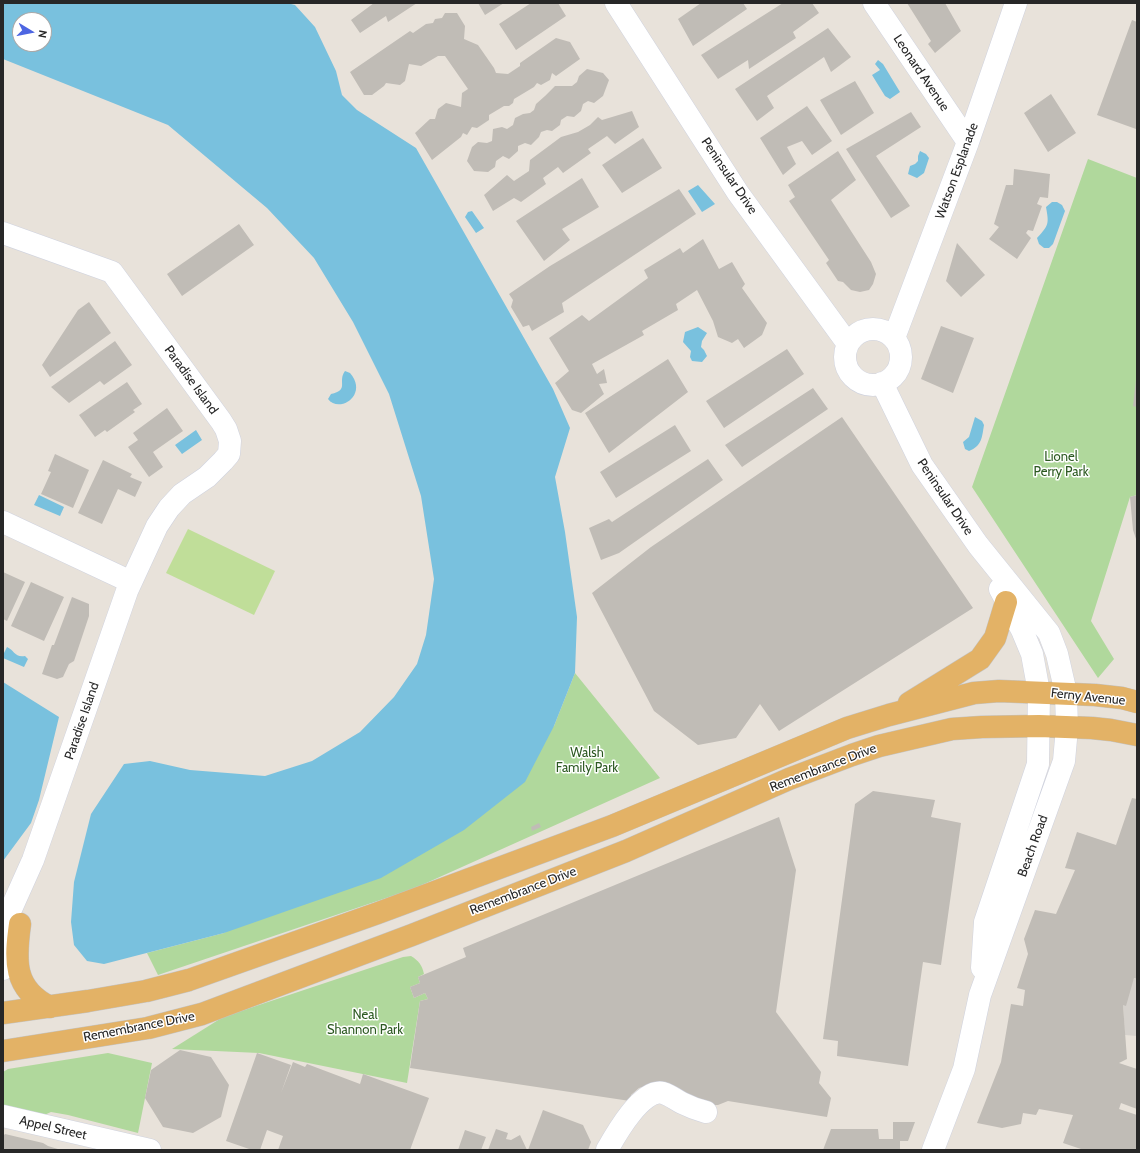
<!DOCTYPE html>
<html>
<head>
<meta charset="utf-8">
<style>
  body { margin:0 }
  #map { position:relative; width:1140px; height:1153px; overflow:hidden; background:#e8e2da; font-family:Cabin,sans-serif }
  canvas { display:block }
  .frame { position:absolute; inset:0; border:4px solid #272727; pointer-events:none }
  .north { position:absolute; left:12px; top:12px; width:40px; height:40px; box-sizing:border-box; background:#fff; border:1px solid #a9a9a9; border-radius:50%; rotate:100deg; font-size:11px; font-weight:700; line-height:16px; text-align:center; color:#272727 }
  .north::after { content:''; display:block; margin:auto; width:14px; height:18px; background:#4d66e2; clip-path:polygon(50% 0,100% 100%,50% 72%,0 100%) }
</style>
</head>
<body>
<div id="map">
<canvas width="1140" height="1153"></canvas>
<div class="frame"></div>
<div class="north">N</div>
</div>
<script>
const c = document.querySelector('canvas').getContext('2d');
c.lineJoin = 'round';
function fillPath(path, color) {
  c.fillStyle = color;
  c.fill(path, 'evenodd');
}
function strokePath(path, color, width, dash) {
  c.strokeStyle = color;
  c.lineWidth = width;
  c.lineCap = dash ? 'butt' : 'round';
  c.setLineDash(dash || []);
  c.stroke(path);
}
function drawText(font, color, halo, rows, align = 'center') {
  c.font = font + ' Cabin,sans-serif';
  c.lineWidth = 3;
  c.setLineDash([]);
  c.textBaseline = 'middle';
  c.strokeStyle = halo;
  c.fillStyle = color;
  for (const [text, x, y, turn = 0] of rows) {
    c.save();
    c.translate(x, y);
    c.rotate((+turn || 0) * Math.PI / 180);
    c.textAlign = isNaN(turn) ? turn : align;
    if (halo) c.strokeText(text, 0, 0);
    c.fillText(text, 0, 0);
    c.restore();
  }
}
const green = new Path2D(`
  M1088,159L1137,178V495L1130,497L1091,621L1114,659L1098,678L972,487Z
  M575,673L660,778L413,889L158,975L147,953L224,933L554,726Z
  M411,956C419,961 422,965 424,974L418,977L420,983L410,987L414,998L425,993L428,999L420,1001L407,1083L259,1053L172,1049L223,1017L403,957Z
  M108,1053L152,1063L138,1133L68,1115L51,1112L42,1116L3,1109V1072L8,1069Z`);
const pitch = new Path2D(`
  M188,529L275,571L254,615L166,573Z`);
const plaza = new Path2D(`
  M1134,978L1137,980V1036L1125,1035L1123,1005Z`);
const water = new Path2D(`
  M3,3H287L295,5L315,27L336,71L342,95L357,110L416,148L553,389L570,428L555,477L565,532L577,617L575,673L554,726L525,782L464,830L381,878L224,933L104,964L87,961L74,945L71,922L74,882L91,814L124,764L150,761L190,770L265,776L312,761L360,732L394,697L417,664L426,635L434,579L421,496L389,394L353,322L314,258L267,208L168,125L3,59ZM20,20H44V44H20Z
  M878,60L883,64L900,92L890,99L885,96L872,75L880,70L875,64Z
  M920,151L926,154L929,158L924,173L917,178L908,174L910,166L915,164L918,161V156Z
  M698,185L715,204L702,212L688,191Z
  M1052,202H1057L1062,205L1065,211L1053,244L1049,248H1044L1039,244L1037,238C1049,225 1049,224 1046,207Z
  M472,211L484,228L476,233L465,217L468,212Z
  M698,327L707,333L702,341L701,347L704,350L707,356L702,362L692,361L690,357L691,351L683,342L685,332Z
  M345,371L350,373C369,395 339,414 328,399L331,394C350,390 337,382 345,371Z
  M975,417L982,421L984,425C982,437 982,446 969,451L965,449L963,442L969,437Z
  M196,430L202,440L182,454L175,445Z
  M39,495L64,507L60,516L34,505Z
  M7,647C14,650 15,658 25,656L28,659L24,667L3,658V655Z
  M3,682L59,717L39,800L31,823L3,861Z`);
const building = new Path2D(`
  M374,3H417L388,22L386,16L360,33L351,20Z
  M478,3H504L485,15Z
  M531,3H558L566,16L516,50L499,24Z
  M701,3H743L747,9L693,46L678,19Z
  M783,3H812L819,13L793,32L796,38L749,69L748,60L718,79L701,55Z
  M907,3H945L961,31L935,53L928,44L931,41Z
  M445,13H457L465,26L464,39L478,45L494,68L496,73L508,74L520,66V63L556,38L570,42L580,59L556,76L552,73L550,80L541,85L537,83L534,87L514,99L513,103L509,106H504L489,115V120L477,128L472,127L467,135L463,133L461,137L432,160L415,133L430,119H435L438,109L446,103L461,107L462,93L468,89L445,56H438L421,66L409,64L405,81L400,85L386,83L384,86L372,95H364L350,72L410,31L413,33L426,24L433,23L435,19L442,18Z
  M1132,20L1137,22V125L1136,129L1097,115Z
  M828,28L851,57L831,72L824,57L767,96L774,108L757,121L735,89Z
  M587,69L603,73L609,80L603,96L594,103L588,101L583,104L581,111L574,117L567,116L561,120L560,125L552,131L547,130L541,132L539,137L531,145L525,143L518,146V151L509,159L503,156L496,161L495,167L488,172L474,171L467,161L472,147L478,142L487,143L492,141L493,129L502,127L507,129L513,125L515,118L523,114L530,113L534,110L536,104L545,96L555,86H572L577,82L579,76Z
  M855,81L874,113L841,135L820,100Z
  M1051,94L1076,133L1048,152L1024,113Z
  M807,106L832,141L812,155L802,141L787,147L796,164L783,175L760,138Z
  M632,111L639,127L615,144L607,136L588,149L591,153L563,173L558,167L543,178L546,184L521,202L514,198L493,211L484,195L507,175L514,181L529,171L530,160L561,137L578,132L590,125L598,117L602,120Z
  M911,112L921,127L876,156L910,206L891,218L846,149Z
  M643,138L662,168L622,193L602,165Z
  M838,151L856,180L831,200L871,262L876,274L873,284L869,290L860,292L851,290L843,282L838,281L826,263L829,260L789,201L795,197L788,185Z
  M1014,169L1050,174L1048,198L1040,197L1037,204L1042,206L1033,231L1028,230L1026,233L1031,238L1017,259L989,239L999,227L994,224L1006,185H1013Z
  M582,178L599,207L562,229L570,240L544,261L516,221Z
  M679,189L696,214L562,303L564,312L532,331L529,325L523,327L511,307L513,300L509,294L550,266Z
  M239,224L254,245L182,296L167,274Z
  M703,239L719,269L732,262L745,284L742,288L767,323L762,335L744,348L738,339L732,343L718,337L713,321L697,290L676,304L678,310L642,331L644,335L592,364L597,374L604,369L607,383L599,384L604,394L581,413L572,410L555,383L569,371L549,338L582,315L589,321L648,278L644,270L680,248L683,253Z
  M957,243L985,275L961,297L946,281Z
  M89,302L111,333L50,377L42,365L78,310Z
  M941,326L974,338L953,393L921,379Z
  M115,341L132,365L104,385L100,381L69,403L51,387Z
  M787,349L804,374L724,428L706,401Z
  M668,359L688,392L609,453L585,413Z
  M1136,380H1137V407L1133,406Z
  M127,382L142,404L133,410L135,412L107,432L105,430L95,437L79,415Z
  M813,388L828,409L742,467L725,445Z
  M167,408L183,431L153,452L163,467L149,477L128,447L138,440L133,433Z
  M842,417L973,608L779,731L760,704L736,738L698,745L654,711L592,593L651,547Z
  M675,425L691,451L616,498L600,472Z
  M55,454L89,470L73,508L41,494L51,472L48,471Z
  M708,459L723,480L619,553L601,560L589,528L609,519L612,522Z
  M103,460L132,474L130,477L142,482L135,497L118,489L102,524L78,513Z
  M1137,495V542L1133,530L1130,497Z
  M3,572L25,582L7,621L3,619Z
  M31,582L64,597L44,641L11,626Z
  M72,597L89,604V616L74,661L69,664L63,677L57,679L42,674L52,645H54Z
  M873,791L935,800L931,817L961,823L941,965L923,962L908,1066L837,1056L838,1041L823,1039L855,804Z
  M1132,798L1137,799V979L1134,978L1126,1006L1123,1005L1127,1059L1119,1063L1137,1069V1109L1121,1103L1119,1109L1137,1115V1150H1084L1063,1143L1073,1115L1039,1109L1036,1115L1023,1113L1021,1124L1002,1128L977,1123L1001,1062L1011,1004L1023,1006L1025,990L1017,988L1028,954L1024,939L1035,910L1056,914L1075,870L1065,868L1077,832L1116,845Z
  M779,817L796,870L776,1012L821,1072L819,1083L831,1098L827,1117L728,1101L718,1105H707L689,1096L680,1089L673,1085H649L639,1088L631,1095L630,1101L410,1068L420,1001L428,999L425,993L414,998L410,987L420,983L418,977L466,957L463,948Z
  M539,823L541,827L532,831L531,827Z
  M180,1050L211,1057L229,1085L221,1117L193,1133L163,1127L145,1098L151,1070Z
  M257,1053L291,1065L281,1093L293,1062L305,1067L307,1064L360,1084L363,1074L429,1098L410,1150H278L283,1136L267,1130L260,1150H252L226,1141Z
  M543,1110L583,1125L591,1142L588,1150H528Z
  M893,1122H915L908,1141H900V1150H823L831,1129H878L879,1139H893Z
  M496,1129L508,1133L506,1139L511,1140L520,1135L527,1150H488Z
  M465,1130L486,1137L481,1150H458Z
  M5,1134L43,1143L48,1146L61,1150H3V1136Z`);
const minor = new Path2D(`
  M616,3L738,193L848,344
  M874,3L968,142
  M3,233L112,272L221,421L226,429L230,441L229,454L223,461L207,477L182,494L169,508L157,526L127,591L33,860L3,927
  M845 357a28 28 0 1 1 56 0a28 28 0 1 1-56 0Z
  M894,338L968,142L1016,3
  M882,383L922,465L978,545L1049,633L1057,654L1066,693L1067,728L1064,761L980,995L964,1069L933,1150
  M3,522L131,582
  M982,968L985,922L1038,764L1039,692L1032,654L1022,630L1000,589
  M3,969L17,932
  M3,1116L150,1150
  M607,1150C616,1134 642,1088 663,1093C670,1095 676,1100 682,1103C690,1107 698,1110 706,1112`);
const trunk = new Path2D(`
  M909,703L980,659L995,638L1006,602
  M20,924C15,960 13,989 50,1007
  M3,1013L88,1001L146,991L189,980L378,913L612,826L847,728L889,715L974,693L999,691L1095,695L1122,698L1137,702
  M3,1051L148,1028L202,1014L412,935L626,851L789,779L852,755L879,746L952,729L982,727L1039,726L1092,728L1111,730L1137,735`);
const streetNames = [
  ["Leonard Avenue",921,73,56],
  ["Watson Esplanade",957,171,-70],
  ["Peninsular Drive",729,176,56],
  ["Paradise Island",191,380,54],
  ["Peninsular Drive",945,497,56],
  ["Ferny Avenue",1088,697,6],
  ["Paradise Island",82,721,-71],
  ["Remembrance Drive",823,768,-21],
  ["Beach Road",1033,846,-70],
  ["Remembrance Drive",523,891,-21],
  ["Remembrance Drive",139,1027,-11],
  ["Appel Street",53,1128,13]
];
const parkNames = [
  ["Lionel",1061,457],
  ["Perry Park",1061,472],
  ["Walsh",587,753],
  ["Family Park",587,768],
  ["Neal",365,1015],
  ["Shannon Park",365,1030]
];
fillPath(green, '#b0d89c');
fillPath(pitch, '#c0de99');
fillPath(plaza, '#d5d1cc');
fillPath(water, '#79c1de');
fillPath(building, '#c0bcb6');
strokePath(minor, '#cfd2de', 23);
strokePath(trunk, '#c3c3c3', 23);
strokePath(minor, '#fff', 22);
strokePath(trunk, '#e3b266', 22);
drawText('13px', '#272727', '#fff', streetNames);
drawText('13px', '#2c5921', '#fff', parkNames);
</script>
</body>
</html>
